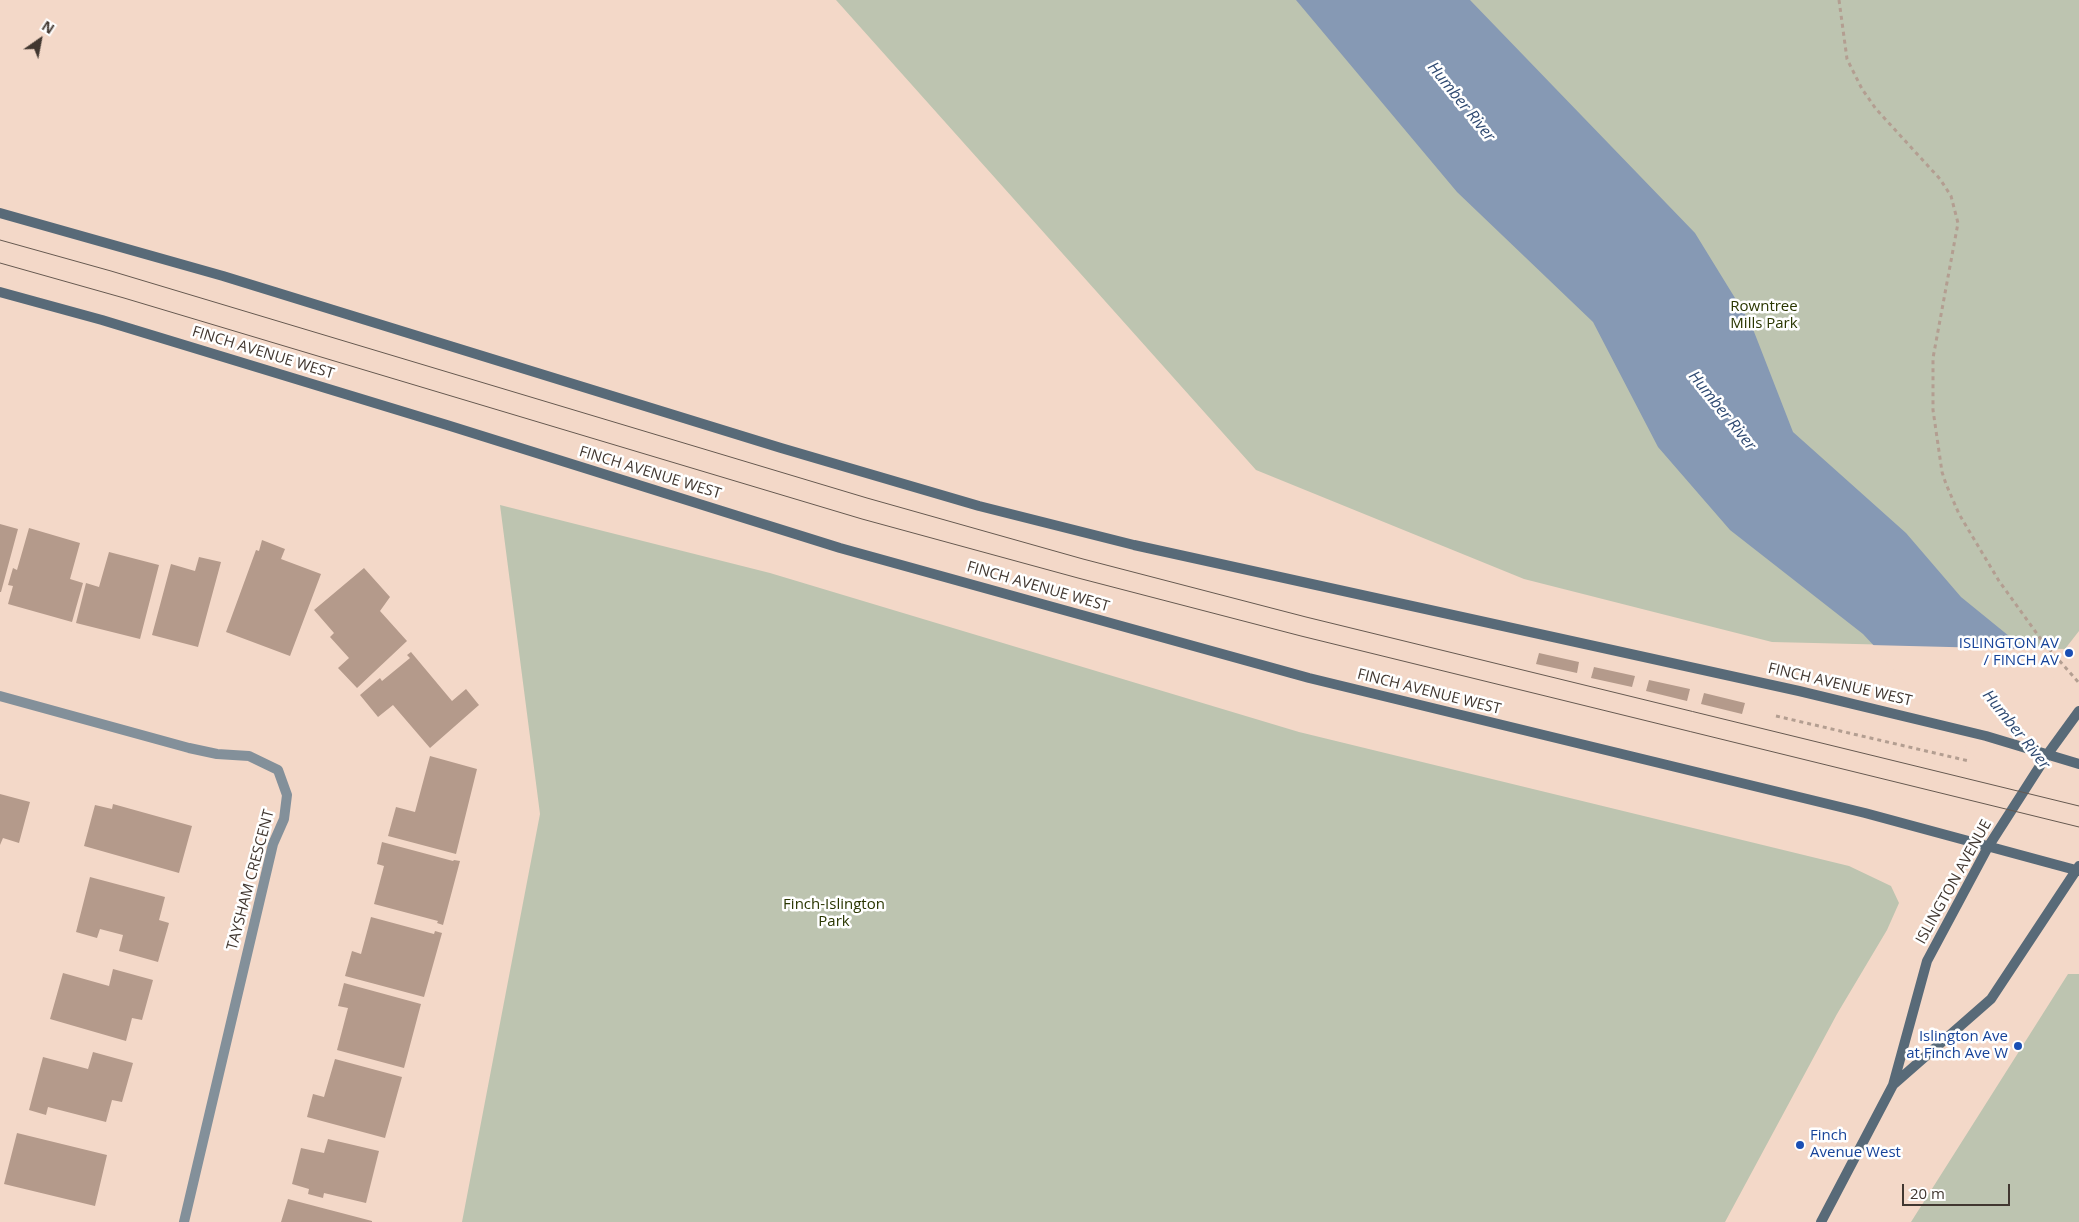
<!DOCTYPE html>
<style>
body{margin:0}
#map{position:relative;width:2079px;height:1222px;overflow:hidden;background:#f3d8c8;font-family:"Open Sans",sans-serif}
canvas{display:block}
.north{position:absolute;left:15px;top:15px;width:50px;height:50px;-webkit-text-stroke:4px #fff;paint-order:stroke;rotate:33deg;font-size:14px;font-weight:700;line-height:20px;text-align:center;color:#413730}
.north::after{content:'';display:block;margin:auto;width:18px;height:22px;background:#413730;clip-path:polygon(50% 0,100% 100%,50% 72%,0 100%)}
.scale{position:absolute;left:1902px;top:1184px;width:108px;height:22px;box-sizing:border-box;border:2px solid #413730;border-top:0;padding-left:6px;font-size:15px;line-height:18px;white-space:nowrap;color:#413730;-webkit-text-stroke:4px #fff;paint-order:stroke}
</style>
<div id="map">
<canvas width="2079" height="1222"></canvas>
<div class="north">N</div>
<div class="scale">20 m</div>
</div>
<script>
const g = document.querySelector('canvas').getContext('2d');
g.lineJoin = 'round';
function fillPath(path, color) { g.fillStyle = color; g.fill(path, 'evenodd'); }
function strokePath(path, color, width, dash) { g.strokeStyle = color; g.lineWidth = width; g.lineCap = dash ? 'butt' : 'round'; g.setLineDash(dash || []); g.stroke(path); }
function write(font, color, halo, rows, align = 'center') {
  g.font = font + ' "Open Sans",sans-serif'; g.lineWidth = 5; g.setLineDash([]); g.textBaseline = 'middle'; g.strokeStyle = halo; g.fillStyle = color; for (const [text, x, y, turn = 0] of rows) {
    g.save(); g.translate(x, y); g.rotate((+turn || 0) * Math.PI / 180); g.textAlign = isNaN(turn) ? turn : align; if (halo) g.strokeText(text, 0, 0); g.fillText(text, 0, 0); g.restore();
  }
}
fillPath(new Path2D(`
 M 836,0 L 2079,0 L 2079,631 L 2065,649 L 1772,642 L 1524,579 L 1256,470 Z
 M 500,505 L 770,573 L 1299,732 L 1849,866 L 1891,886 L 1899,903 L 1887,930 L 1837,1014 L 1725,1222 L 462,1222 L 540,814 Z
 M 2068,974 L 2079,974 L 2079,1222 L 1911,1222 Z`), '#bdc4b0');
fillPath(new Path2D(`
 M 1296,0 L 1470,0 L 1695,233 L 1751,324 L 1793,432 L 1906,533 L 1961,597 L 2036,658 L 2045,829 L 1863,634 L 1730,530 L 1658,447 L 1593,322 L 1457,192 Z`), '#8699b4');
fillPath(new Path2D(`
 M 1870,645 L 2028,649 L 2038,657 L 2079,713 L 2079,881 L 2043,830 Z`), '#f3d8c8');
fillPath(new Path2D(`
 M 0,524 L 18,529 L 1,592 L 0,592 Z
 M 29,528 L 80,543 L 70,579 L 83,583 L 72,622 L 8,604 L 13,586 L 8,585 L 13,568 L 17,570 Z
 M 262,540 L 285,549 L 281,559 L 321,574 L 290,656 L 226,632 L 256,550 L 259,551 Z
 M 109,552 L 159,565 L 140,639 L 76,623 L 86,583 L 99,587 Z
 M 199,557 L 221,562 L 198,647 L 152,635 L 171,564 L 195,571 Z
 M 364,568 L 390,597 L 380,611 L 407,641 L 357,688 L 338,668 L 349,658 L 330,637 L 334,633 L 314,610 Z
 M 411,652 L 452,701 L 466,689 L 479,705 L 430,748 L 393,705 L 378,717 L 360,695 L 380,678 L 382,681 L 410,658 L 407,655 Z
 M 1539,653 L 1579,662 L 1577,673 L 1536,664 Z
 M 1594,667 L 1635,676 L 1632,687 L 1591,678 Z
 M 1649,680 L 1690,689 L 1687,701 L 1646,691 Z
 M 1704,693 L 1745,703 L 1742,714 L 1701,704 Z
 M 430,756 L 477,769 L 456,854 L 388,836 L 396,807 L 415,812 Z
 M 0,794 L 30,802 L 19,843 L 3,838 L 0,845 Z
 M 113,804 L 192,826 L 179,873 L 84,846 L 95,805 L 112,809 Z
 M 382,842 L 453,861 L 454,860 L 460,861 L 443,925 L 437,923 L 438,921 L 374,904 L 384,866 L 377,864 Z
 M 90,877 L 165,897 L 159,920 L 169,923 L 158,962 L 119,951 L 123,935 L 100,929 L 97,938 L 76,932 Z
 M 371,917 L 434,934 L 435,931 L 442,933 L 424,997 L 345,976 L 352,951 L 361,954 Z
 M 113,969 L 153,980 L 142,1020 L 132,1018 L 126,1041 L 50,1019 L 63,973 L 109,986 Z
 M 344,983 L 421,1004 L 404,1068 L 337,1050 L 348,1008 L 338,1006 Z
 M 93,1052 L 133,1063 L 122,1102 L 112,1100 L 106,1122 L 48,1107 L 46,1115 L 29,1110 L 43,1057 L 88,1069 Z
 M 335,1059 L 402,1077 L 385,1138 L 307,1117 L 313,1094 L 324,1097 Z
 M 17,1133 L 107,1155 L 95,1206 L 4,1184 Z
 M 328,1139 L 379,1151 L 366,1203 L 324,1193 L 323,1198 L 308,1194 L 309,1189 L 292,1184 L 301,1148 L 324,1153 Z
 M 288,1199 L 372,1221 L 372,1222 L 281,1222 Z`), '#b49a8b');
strokePath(new Path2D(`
 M 1839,0 L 1847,59 L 1862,89 L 1876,109 L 1940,179 L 1951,196 L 1958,223 L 1933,358 L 1933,410 L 1942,472 L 1946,484 L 1959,514 L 1999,581 L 2043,642 L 2079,683
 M 1776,716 L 1969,761`), '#b39e91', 3, [4, 4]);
strokePath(new Path2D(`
 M 0,696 L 189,748 L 217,754 L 249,756 L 278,770 L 287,795 L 284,819 L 273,844 L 184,1222`), '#83909a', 10);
strokePath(new Path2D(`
 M 0,213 L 223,276 L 781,448 L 979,506 L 1134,545 L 1799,691 L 1986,736 L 2079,764
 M 0,292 L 102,320 L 447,425 L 840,548 L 1309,678 L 1865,813 L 2079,871
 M 1894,1084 L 1991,999 L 2079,866
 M 1821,1222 L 1893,1085 L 1927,961 L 1988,847 L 2047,755 L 2079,711`), '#586a78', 10);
strokePath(new Path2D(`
 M 0,240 L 111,271 L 867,498 L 1083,559 L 1306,617 L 2079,806
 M 0,263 L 124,298 L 862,519 L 1078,578 L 1301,636 L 2079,827`), '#665950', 1);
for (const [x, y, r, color] of [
 [2069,653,5,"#1a4fb4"],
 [2018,1046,5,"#1a4fb4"],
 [1800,1145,5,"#1a4fb4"]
]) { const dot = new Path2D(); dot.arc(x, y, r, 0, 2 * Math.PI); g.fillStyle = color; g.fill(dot); strokePath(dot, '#fff', 2); }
write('15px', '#2a3600', '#fff', [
 ["Rowntree",1764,307],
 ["Mills Park",1764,324],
 ["Finch-Islington",834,905],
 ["Park",834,922]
]);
write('15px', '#413730', '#fff', [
 ["FINCH AVENUE WEST",263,353,17],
 ["FINCH AVENUE WEST",650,473,17],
 ["FINCH AVENUE WEST",1038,587,16],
 ["FINCH AVENUE WEST",1840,685,13],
 ["FINCH AVENUE WEST",1429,692,14],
 ["TAYSHAM CRESCENT",251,880,-75],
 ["ISLINGTON AVENUE",1954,882,-61]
]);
write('15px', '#164399', '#fff', [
 ["ISLINGTON AV",2059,644],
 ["/ FINCH AV",2059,661],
 ["Islington Ave",2008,1037],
 ["at Finch Ave W",2008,1054],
 ["Finch",1810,1136,"left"],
 ["Avenue West",1810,1153,"left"]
], 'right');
write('italic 16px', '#2d4870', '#fff', [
 ["Humber River",1461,102,51],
 ["Humber River",1722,411,51],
 ["Humber River",2016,730,51]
]);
</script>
